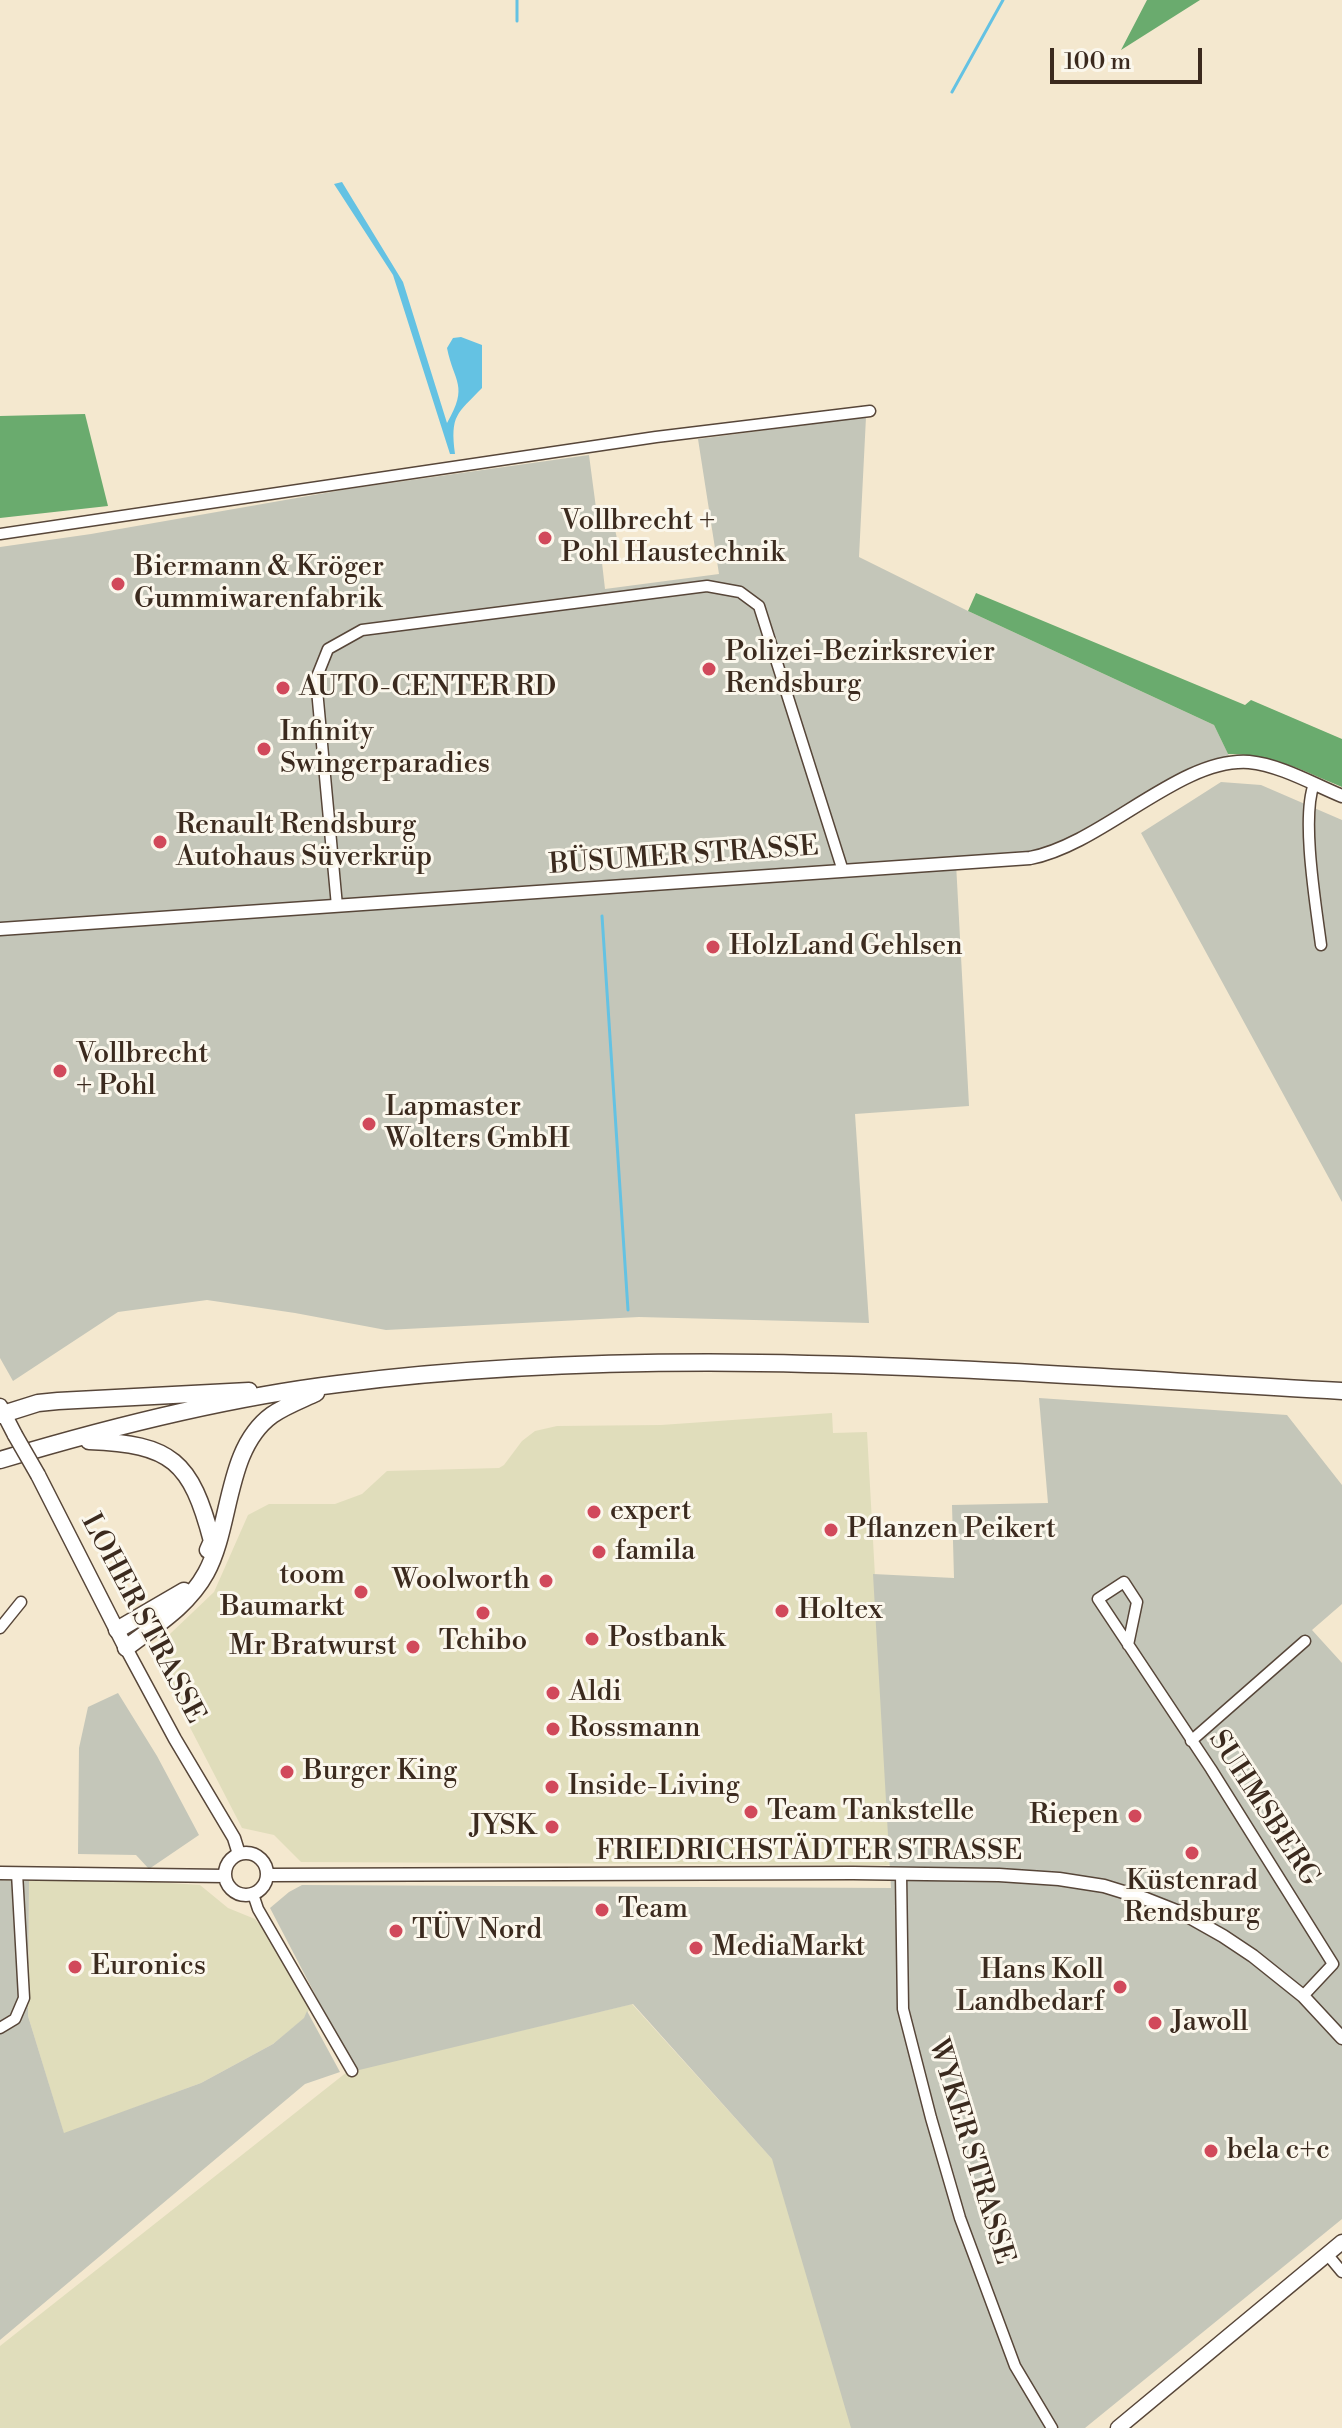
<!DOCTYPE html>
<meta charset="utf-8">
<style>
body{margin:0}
#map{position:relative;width:1342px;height:2428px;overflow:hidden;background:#f4e8cf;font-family:"Libre Bodoni",serif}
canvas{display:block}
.scale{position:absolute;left:1050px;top:48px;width:152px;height:36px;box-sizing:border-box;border:4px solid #3b2a1e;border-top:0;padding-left:10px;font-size:24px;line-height:28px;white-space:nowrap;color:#3b2a1e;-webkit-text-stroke:6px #fbf7ec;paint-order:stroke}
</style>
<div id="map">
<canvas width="1342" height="2428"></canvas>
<div class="scale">100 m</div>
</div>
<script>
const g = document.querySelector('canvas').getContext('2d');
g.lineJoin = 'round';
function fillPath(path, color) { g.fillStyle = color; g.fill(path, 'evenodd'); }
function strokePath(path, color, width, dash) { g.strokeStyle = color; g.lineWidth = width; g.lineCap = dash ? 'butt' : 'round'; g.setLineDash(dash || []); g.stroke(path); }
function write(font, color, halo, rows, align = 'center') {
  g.font = font + ' "Libre Bodoni",serif'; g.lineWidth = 6; g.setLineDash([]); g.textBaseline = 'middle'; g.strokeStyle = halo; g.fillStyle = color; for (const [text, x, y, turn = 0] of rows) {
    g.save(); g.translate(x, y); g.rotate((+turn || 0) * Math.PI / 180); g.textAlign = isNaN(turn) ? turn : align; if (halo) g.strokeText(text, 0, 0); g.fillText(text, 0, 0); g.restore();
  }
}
fillPath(new Path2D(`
 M 832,1413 L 833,1433 L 867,1432 L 891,1865 L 301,1862 L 274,1835 L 242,1828 L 151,1652 L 214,1592 L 248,1515 L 269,1504 L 335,1504 L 362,1494 L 387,1471 L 499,1468 L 504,1465 L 522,1441 L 535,1431 L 557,1426 L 661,1425 Z
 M 29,1881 L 140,1881 L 200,1885 L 228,1908 L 255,1919 L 273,1941 L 310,2008 L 305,2018 L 273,2044 L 201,2083 L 64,2134 L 28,2016 Z
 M 632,2004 L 773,2160 L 855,2428 L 0,2428 L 0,2346 L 347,2072 Z`), '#e0ddbb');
fillPath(new Path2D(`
 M 866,417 L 859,557 L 968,611 L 1214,725 L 1232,762 L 1219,764 L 1058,851 L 956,863 L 969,1106 L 855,1114 L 869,1323 L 639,1317 L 386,1330 L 295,1313 L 207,1300 L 118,1312 L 13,1381 L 0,1358 L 0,547 L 91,534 L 348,489 L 589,455 L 596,508 L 612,516 L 618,543 L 601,554 L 605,589 L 719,574 L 698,439 Z
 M 1221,782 L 1261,785 L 1342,820 L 1342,1202 L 1141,833 Z
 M 1039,1398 L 1287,1415 L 1342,1485 L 1342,1604 L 1312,1630 L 1342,1663 L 1342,2219 L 1085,2428 L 851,2428 L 772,2159 L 633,2004 L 355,2071 L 270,1908 L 289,1892 L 302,1885 L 891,1888 L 873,1574 L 954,1578 L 952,1505 L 1048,1503 Z
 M 118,1693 L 157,1756 L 199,1835 L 149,1869 L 136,1855 L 78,1854 L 79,1748 L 88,1707 Z
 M 0,1880 L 29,1881 L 28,2016 L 64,2133 L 201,2083 L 273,2044 L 304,2018 L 307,2011 L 340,2072 L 305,2084 L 0,2340 Z`), '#c4c6b9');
fillPath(new Path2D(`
 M 1147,0 L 1200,0 L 1121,50 Z
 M 85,414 L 108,506 L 0,518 L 0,416 Z
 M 976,593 L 1245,705 L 1251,700 L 1342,739 L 1342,787 C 1301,770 1273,754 1228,754 L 1214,725 L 968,611 Z`), '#6aab6e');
fillPath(new Path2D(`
 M 342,182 L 403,282 L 447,423 C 469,385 454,383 447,348 L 453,338 L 461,337 L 482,345 L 482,388 C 457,414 450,415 455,454 L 450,454 L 393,275 L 334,184 Z`), '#64c2e3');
strokePath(new Path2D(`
 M 517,21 L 517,0
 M 952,92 L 1003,0
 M 602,916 L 628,1310`), '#64c2e3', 3);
const minor = new Path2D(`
 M 0,534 L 656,437 L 870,411
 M 1314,784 C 1301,818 1316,906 1321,945
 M 337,906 L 316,679 L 328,649 L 362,630 L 707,586 L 740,592 L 759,606 L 843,871
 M 0,1628 L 21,1602
 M 1128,1645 L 1137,1602 L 1124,1582 L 1098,1599 L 1211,1769 L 1333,1964 L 1303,1996
 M 1191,1741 L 1305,1641
 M 901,1874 L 903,2009 L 931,2118 L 960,2218 L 1015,2366 L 1052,2428
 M 253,1894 L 258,1909 L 352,2071
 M 0,2028 L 15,2019 L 24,1998 L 17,1873
 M 1327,2254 L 1342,2272`);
const tertiary = new Path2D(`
 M 0,929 L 1030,858 C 1103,844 1180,757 1249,762 C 1280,765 1313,784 1342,796
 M 126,1648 L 175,1739 L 234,1838 L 239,1854
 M225 1874a21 21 0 1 1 42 0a21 21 0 1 1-42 0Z
 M 0,1873 L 225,1876
 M 267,1875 L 853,1873 L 999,1875 L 1059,1879 L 1104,1886 L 1146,1899 L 1184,1914 L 1223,1936 L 1253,1956 L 1303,1996 L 1342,2038`);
const secondary = new Path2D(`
 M 0,1406 L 15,1435
 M 38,1475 L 126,1648
 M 1118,2428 L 1342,2242`);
const primary = new Path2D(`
 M 0,1415 L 38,1403 L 58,1401 L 249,1391
 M 89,1441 C 172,1444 191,1461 212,1541 L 208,1550
 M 0,1460 C 110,1427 224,1398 338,1384 C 675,1341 1005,1373 1342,1391
 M 117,1630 L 184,1591
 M 126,1648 C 156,1625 188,1606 206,1573 C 232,1526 225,1449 272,1415 C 285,1406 301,1400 316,1393`);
strokePath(minor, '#574639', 13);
strokePath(tertiary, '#574639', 15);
strokePath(secondary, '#574639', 17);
strokePath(primary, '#574639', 19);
strokePath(minor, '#fff', 10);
strokePath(tertiary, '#fff', 12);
strokePath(secondary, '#fff', 14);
strokePath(primary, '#fff', 16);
const secondaryBridge = new Path2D(`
 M 15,1435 L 38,1475`);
strokePath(secondaryBridge, '#574639', 17, []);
strokePath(secondaryBridge, '#fff', 14);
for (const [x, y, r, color] of [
 [545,538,8,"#d1495b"],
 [118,584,8,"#d1495b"],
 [709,669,8,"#d1495b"],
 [283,688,8,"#d1495b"],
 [264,749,8,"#d1495b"],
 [160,842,8,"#d1495b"],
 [713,947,8,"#d1495b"],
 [60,1071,8,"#d1495b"],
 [369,1124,8,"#d1495b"],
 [594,1512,8,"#d1495b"],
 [831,1530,8,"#d1495b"],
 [599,1552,8,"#d1495b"],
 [546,1581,8,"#d1495b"],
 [361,1592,8,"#d1495b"],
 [782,1611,8,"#d1495b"],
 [483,1613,8,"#d1495b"],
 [592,1639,8,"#d1495b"],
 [413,1647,8,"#d1495b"],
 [553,1693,8,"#d1495b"],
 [553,1729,8,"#d1495b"],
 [287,1772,8,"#d1495b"],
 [552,1787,8,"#d1495b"],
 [751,1812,8,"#d1495b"],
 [1135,1816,8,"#d1495b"],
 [552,1827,8,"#d1495b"],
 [1192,1853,8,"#d1495b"],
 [602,1910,8,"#d1495b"],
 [396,1931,8,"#d1495b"],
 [696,1948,8,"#d1495b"],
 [75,1967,8,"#d1495b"],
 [1120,1987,8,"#d1495b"],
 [1155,2023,8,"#d1495b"],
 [1211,2151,8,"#d1495b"]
]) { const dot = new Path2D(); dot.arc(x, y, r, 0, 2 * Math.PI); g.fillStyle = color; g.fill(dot); strokePath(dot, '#fbf7ec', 3); }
write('28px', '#3b2a1e', '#fbf7ec', [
 ["Vollbrecht +",561,522],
 ["Pohl Haustechnik",561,554],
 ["Biermann & Kröger",134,568],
 ["Gummiwarenfabrik",134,600],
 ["Polizei-Bezirksrevier",725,653],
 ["Rendsburg",725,685],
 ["AUTO-CENTER RD",299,688],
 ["Infinity",280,733],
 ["Swingerparadies",280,765],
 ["Renault Rendsburg",176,826],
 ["Autohaus Süverkrüp",176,858],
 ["HolzLand Gehlsen",729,947],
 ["Vollbrecht",76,1055],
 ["+ Pohl",76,1087],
 ["Lapmaster",385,1108],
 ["Wolters GmbH",385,1140],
 ["expert",610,1512],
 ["Pflanzen Peikert",847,1530],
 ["famila",615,1552],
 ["toom",345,1576,"right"],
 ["Baumarkt",345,1608,"right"],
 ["Woolworth",530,1581,"right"],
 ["Holtex",798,1611],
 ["Postbank",608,1639],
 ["Tchibo",483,1642,"center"],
 ["Mr Bratwurst",397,1647,"right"],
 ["Aldi",569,1693],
 ["Rossmann",569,1729],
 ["Burger King",303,1772],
 ["Inside-Living",568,1787],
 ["Team Tankstelle",767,1812],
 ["Riepen",1119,1816,"right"],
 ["JYSK",536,1827,"right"],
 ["Küstenrad",1192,1882,"center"],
 ["Rendsburg",1192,1914,"center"],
 ["Team",618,1910],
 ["TÜV Nord",412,1931],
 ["MediaMarkt",712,1948],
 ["Euronics",91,1967],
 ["Hans Koll",1104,1971,"right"],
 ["Landbedarf",1104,2003,"right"],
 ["Jawoll",1171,2023],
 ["bela c+c",1227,2151]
], 'left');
write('28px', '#3b2a1e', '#fbf7ec', [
 ["BÜSUMER STRASSE",684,857,-4],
 ["LOHER STRASSE",142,1619,62],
 ["SUHMSBERG",1263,1809,57],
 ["FRIEDRICHSTÄDTER STRASSE",809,1852],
 ["WYKER STRASSE",970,2152,73]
]);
</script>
